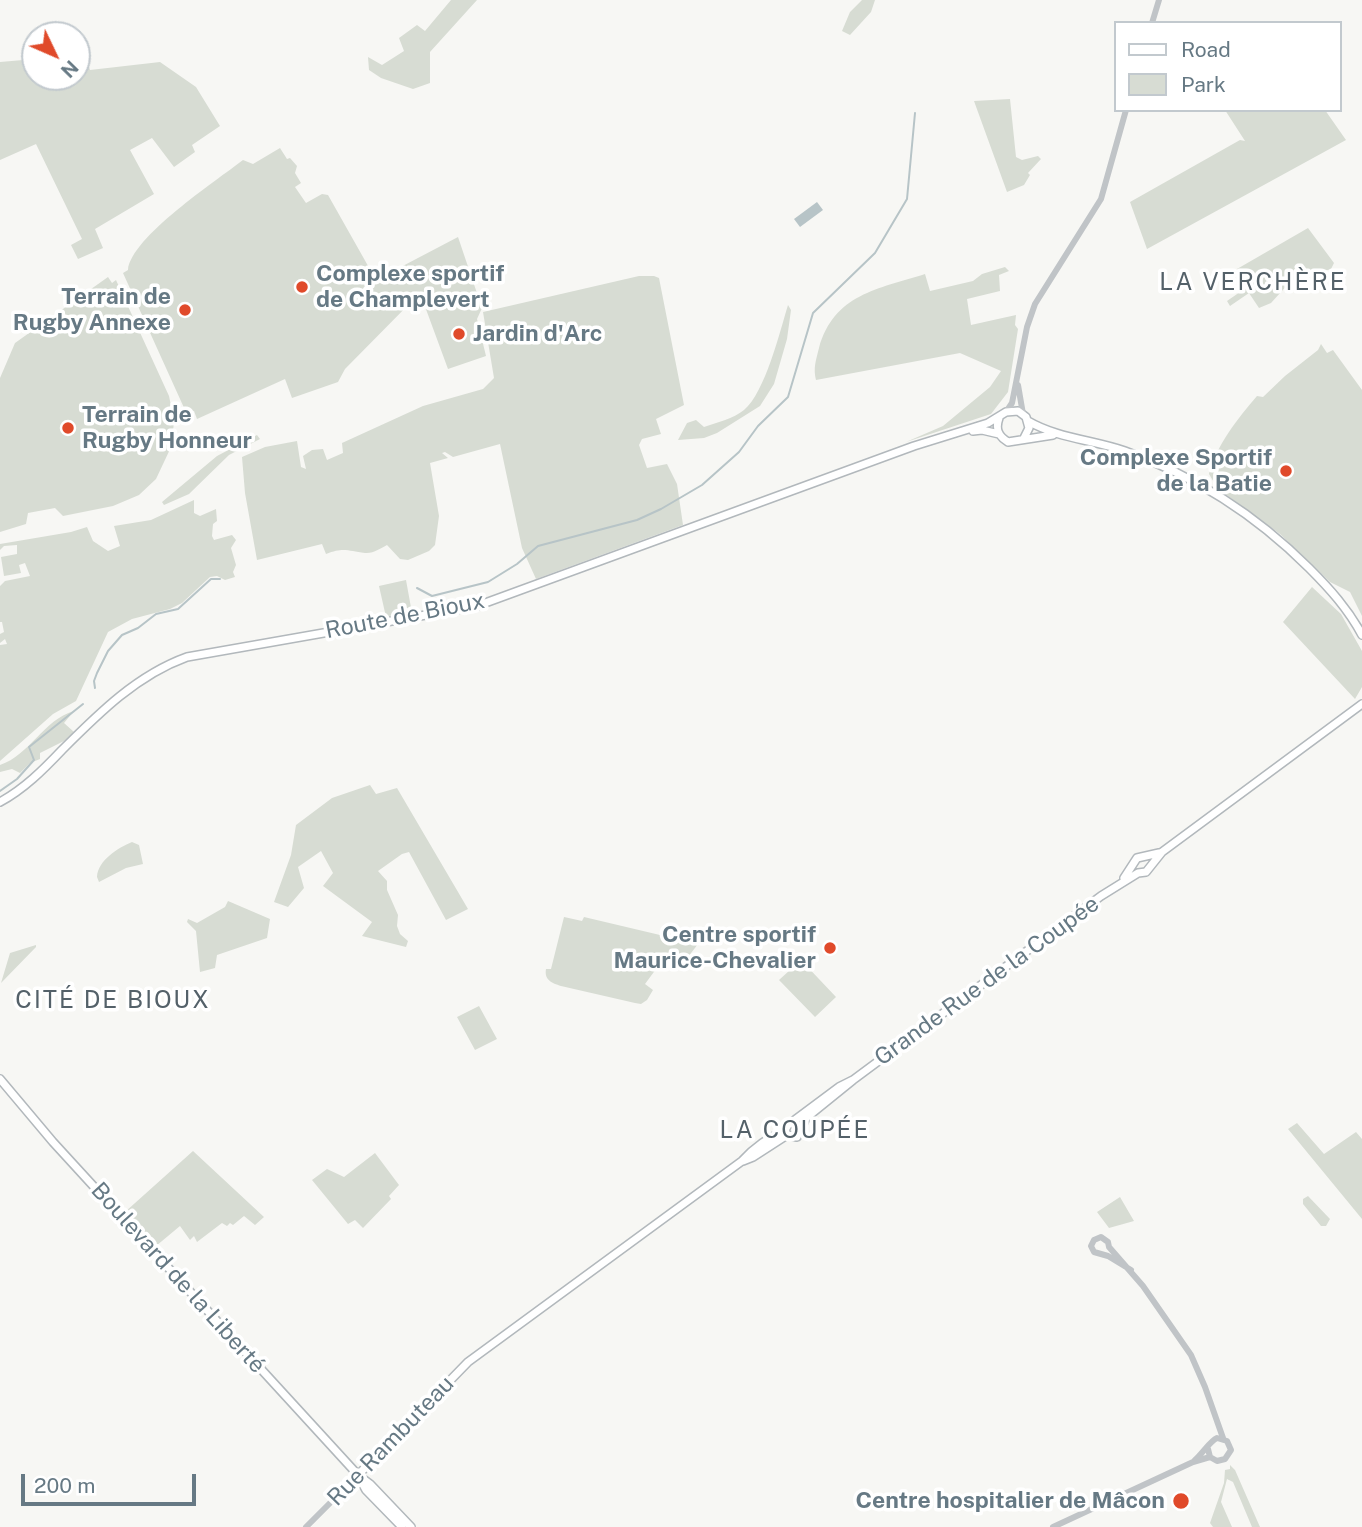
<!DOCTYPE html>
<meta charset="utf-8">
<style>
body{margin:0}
#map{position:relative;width:1362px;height:1527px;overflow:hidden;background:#f7f7f4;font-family:"Public Sans",sans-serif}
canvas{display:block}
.legend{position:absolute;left:1114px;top:21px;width:228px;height:91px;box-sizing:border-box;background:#fff;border:2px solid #c2c9ce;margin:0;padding:9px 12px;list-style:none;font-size:21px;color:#667984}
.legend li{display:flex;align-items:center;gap:14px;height:35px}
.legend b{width:35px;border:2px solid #c2c9ce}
.north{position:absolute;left:21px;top:21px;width:70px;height:70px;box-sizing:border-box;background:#fff;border:2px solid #c2c9ce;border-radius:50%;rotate:134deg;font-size:19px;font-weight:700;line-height:28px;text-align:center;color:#667984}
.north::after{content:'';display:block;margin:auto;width:24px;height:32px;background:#e04a2a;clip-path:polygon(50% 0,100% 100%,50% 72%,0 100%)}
.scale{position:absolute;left:21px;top:1474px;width:175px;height:32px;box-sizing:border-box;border:4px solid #667984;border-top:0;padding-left:9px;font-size:21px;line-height:24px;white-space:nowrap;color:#667984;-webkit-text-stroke:5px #fff;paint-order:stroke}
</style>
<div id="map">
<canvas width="1362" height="1527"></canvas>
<ul class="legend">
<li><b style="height:9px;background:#fff"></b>Road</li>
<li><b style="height:19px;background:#d7dcd3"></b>Park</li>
</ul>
<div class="north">N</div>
<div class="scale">200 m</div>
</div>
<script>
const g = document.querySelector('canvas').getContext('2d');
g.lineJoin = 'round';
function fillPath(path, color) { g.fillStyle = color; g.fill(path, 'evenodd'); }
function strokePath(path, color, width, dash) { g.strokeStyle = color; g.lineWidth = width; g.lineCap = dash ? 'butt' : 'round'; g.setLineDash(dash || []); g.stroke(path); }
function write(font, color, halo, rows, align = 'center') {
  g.font = font + ' "Public Sans",sans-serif'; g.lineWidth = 7; g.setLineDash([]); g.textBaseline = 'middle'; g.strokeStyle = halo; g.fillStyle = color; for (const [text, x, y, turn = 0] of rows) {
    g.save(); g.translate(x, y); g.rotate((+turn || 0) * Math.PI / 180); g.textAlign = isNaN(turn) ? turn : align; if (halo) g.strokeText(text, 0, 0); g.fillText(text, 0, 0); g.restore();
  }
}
fillPath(new Path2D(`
 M 451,0 L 477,0 L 430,52 L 430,83 L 413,89 L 381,78 L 369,70 L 368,57 L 382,65 L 404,51 L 399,38 L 417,25 L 425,31 Z
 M 862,0 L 875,0 L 871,12 L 850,35 L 842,31 L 850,12 Z
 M 77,54 L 84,54 L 90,70 L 160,62 L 196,87 L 220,126 L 192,145 L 195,152 L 174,167 L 152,138 L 130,150 L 154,194 L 95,229 L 103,248 L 78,259 L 71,245 L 82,239 L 36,144 L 0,160 L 0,62 L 35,59 L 35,77 L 77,77 Z
 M 1010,99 L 1016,157 L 1022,160 L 1038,156 L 1041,159 L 1028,173 L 1030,175 L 1024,185 L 1007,192 L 974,101 Z
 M 1225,110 L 1325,110 L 1346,140 L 1147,249 L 1130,202 L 1240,140 L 1245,141 Z
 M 280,148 L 287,159 L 290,158 L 297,166 L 295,173 L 301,183 L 295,187 L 306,203 L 322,194 L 328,195 L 376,280 L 458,237 L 482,308 L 477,319 L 486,356 L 448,369 L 420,293 L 345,369 L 338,382 L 292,398 L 285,379 L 197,419 L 194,411 L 185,410 L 123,273 L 128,270 C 131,237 216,181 243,160 L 253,164 Z
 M 1308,228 L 1334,263 L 1331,269 L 1291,281 L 1271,303 L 1259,308 L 1249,293 L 1230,306 L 1227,301 L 1240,292 L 1244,278 L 1237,269 Z
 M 1005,267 L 1009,271 L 999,275 L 1000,291 L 967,299 L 971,325 L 1016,315 L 1015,325 L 1018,329 L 1008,392 L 991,414 L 906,442 L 943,426 L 990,387 L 1001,371 L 960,353 L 816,380 C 813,368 816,360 819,348 C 834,294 878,289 925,274 L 930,291 L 973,281 L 982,274 Z
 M 639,276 L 654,276 L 659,278 L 684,405 L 656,419 L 661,434 L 642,439 L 639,445 L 647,468 L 667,464 L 677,484 L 683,525 L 536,579 L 522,548 L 500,444 L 453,457 L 445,452 L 442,453 L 448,458 L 430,463 L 439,516 L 435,545 L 429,551 L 408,560 L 400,559 L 387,545 C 381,548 373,554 365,553 C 348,551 344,547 326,554 L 322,544 L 257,560 L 245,493 L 242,457 L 265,447 L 297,441 L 301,467 L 306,469 L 303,456 L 312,450 L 323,449 L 327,460 L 343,453 L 342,443 L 423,406 L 483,389 L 494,378 L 483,312 Z
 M 108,277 L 112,283 L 116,280 L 169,396 L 174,420 L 172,445 L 156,479 L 139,495 L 113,506 L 63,516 L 55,508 L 28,513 L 26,524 L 0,532 L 0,378 L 15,343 Z
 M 788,305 L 791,310 L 787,339 L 774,384 L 760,406 L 717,433 L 704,438 L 678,440 L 687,423 L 696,420 L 704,427 C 718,422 733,419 744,410 C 765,393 780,331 788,305 Z
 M 1321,344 L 1327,353 L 1333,350 L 1362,390 L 1362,616 L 1350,592 L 1330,582 L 1280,534 L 1218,489 L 1209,474 C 1216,446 1238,418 1257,396 L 1263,397 L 1285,376 L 1318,350 Z
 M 257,435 L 260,439 L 229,455 L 189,494 L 164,505 L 162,502 L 217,456 Z
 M 194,500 L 194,513 L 200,516 L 216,509 L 217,521 L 213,524 L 212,536 L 214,540 L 232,535 L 236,540 L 231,548 L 236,565 L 233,572 L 235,577 L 225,580 L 217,576 L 210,577 L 182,603 L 170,609 L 132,619 L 108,632 L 76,701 L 53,714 L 0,761 L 0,645 L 7,644 L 5,639 L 0,643 L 0,634 L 4,632 L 2,622 L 0,622 L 0,586 L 5,581 L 30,576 L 25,563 L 19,565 L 21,573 L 4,576 L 1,557 L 17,554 L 17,545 L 4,546 L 0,550 L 0,544 L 71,532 L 87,527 L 93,541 L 108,551 L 120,546 L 114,526 L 151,520 Z
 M 406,580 L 412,613 L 386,617 L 379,586 Z
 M 1312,587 L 1341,614 L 1362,651 L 1362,687 L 1355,699 L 1283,622 Z
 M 74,711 L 64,723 L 74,732 L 64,741 L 40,753 L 40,759 L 30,763 L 20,773 L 12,769 L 0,772 L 0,765 C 30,755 43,720 74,711 Z
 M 370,785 L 376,794 L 397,788 L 468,909 L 446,920 L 409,852 L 402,854 L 378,871 L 387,881 L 387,890 L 398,915 L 397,926 L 400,934 L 408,941 L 406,947 L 362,936 L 372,922 L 323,886 L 333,873 L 321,851 L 298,867 L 304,888 L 288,907 L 274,902 L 291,855 L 296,825 L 332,798 Z
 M 132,842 L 139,845 L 143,864 L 126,868 L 99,882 L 97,877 C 98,860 118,848 132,842 Z
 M 228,901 L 270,919 L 267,938 L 217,955 L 215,968 L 200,972 L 196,931 L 187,922 L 188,919 L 197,923 L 225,907 Z
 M 564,917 L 582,921 L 584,917 L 698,944 L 678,970 L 662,961 L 645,984 L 653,990 L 647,1000 L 641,1004 L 635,1003 L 561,986 C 552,983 544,980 546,969 L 551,969 Z
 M 36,945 L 36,947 L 1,983 L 10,953 Z
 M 801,960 L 836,997 L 815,1017 L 779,980 Z
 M 479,1006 L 497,1039 L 475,1050 L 457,1017 Z
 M 1297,1123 L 1324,1154 L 1356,1132 L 1362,1139 L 1362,1219 L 1288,1129 Z
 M 193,1151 L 264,1217 L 255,1225 L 244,1216 L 233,1225 L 230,1223 L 227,1226 L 222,1223 L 197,1242 L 194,1236 L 190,1240 L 180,1226 L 156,1246 L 125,1212 Z
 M 375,1153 L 399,1185 L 389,1196 L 391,1199 L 363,1228 L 355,1220 L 348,1224 L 312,1180 L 327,1169 L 344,1177 Z
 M 1308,1196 L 1330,1219 L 1326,1226 L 1321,1226 L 1303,1204 L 1303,1199 Z
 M 1120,1197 L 1134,1221 L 1109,1228 L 1097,1212 Z
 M 1230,1465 L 1235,1470 L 1260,1527 L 1252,1527 L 1233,1482 L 1227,1479 L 1221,1502 L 1232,1527 L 1213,1527 L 1210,1523 L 1224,1483 L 1225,1470 L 1230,1469 Z`), '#d7dcd3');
fillPath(new Path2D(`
 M 817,202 L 823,210 L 800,227 L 794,219 Z`), '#b7c4c7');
strokePath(new Path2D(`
 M 417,588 L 432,596 L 488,582 L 517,564 L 538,546 L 637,520 L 661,509 L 702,485 L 739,452 L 758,426 L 788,397 L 813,313 L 875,253 L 907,199 L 915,113
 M 95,688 L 94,681 L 97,673 L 108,651 L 122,635 L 138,628 L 156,614 L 178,609 L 211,579 L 220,579
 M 0,791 L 17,779 L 34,760 L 29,747 L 83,704`), '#b7c4c7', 2);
const secondary = new Path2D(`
 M 999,418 C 995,429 998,436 1008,442 L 1053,435
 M 1028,421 C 1057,438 1093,440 1125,451 C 1196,476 1256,515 1309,568 C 1330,589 1348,609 1362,635
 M 973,431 L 982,430 L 999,434
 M 0,802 C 24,789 43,770 62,750 C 99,713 137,675 187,657 L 477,606 L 914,446 L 988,423 L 1006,412 L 1018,411 L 1026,417 L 1029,428 L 1024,438
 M 1124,878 L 1137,858 L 1159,853
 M 0,1079 L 53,1142 L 358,1475 L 370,1484 L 411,1527
 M 853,1080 L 839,1087 L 788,1125 L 785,1130 L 787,1135 L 797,1137 L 806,1118 L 853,1080 L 1101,896 L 1138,873 L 1146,872 L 1162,852 L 1362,704
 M 743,1161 L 753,1157 L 787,1135
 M 358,1475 L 468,1362 L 742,1161 C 753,1149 770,1135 786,1132
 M 360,1479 L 366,1490 L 402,1527`);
strokePath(secondary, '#b2b8bc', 10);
strokePath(new Path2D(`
 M 1152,23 L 1159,0
 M 1018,385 L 1023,414
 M 1006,412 L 1012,403 L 1027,327 L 1035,304 L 1101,199 L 1126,110
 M 1131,1270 L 1108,1256 L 1094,1252 L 1091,1246 L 1094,1240 L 1101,1237 L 1108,1242 L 1109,1247 L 1143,1286 L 1191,1355 L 1205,1387 L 1223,1438
 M 1195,1460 C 1203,1453 1210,1441 1217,1438 L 1227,1441 L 1231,1450 L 1225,1459 L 1217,1461 L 1210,1457 L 1208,1449
 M 306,1527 L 358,1475
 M 1053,1527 L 1193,1462 L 1210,1457`), '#c0c4c7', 6);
strokePath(secondary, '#fff', 7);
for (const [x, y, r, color] of [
 [302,287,7,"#e04a2a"],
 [185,310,7,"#e04a2a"],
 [459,334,7,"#e04a2a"],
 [68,428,7,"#e04a2a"],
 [1286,471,7,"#e04a2a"],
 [830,948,7,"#e04a2a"],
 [1181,1501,9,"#e04a2a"]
]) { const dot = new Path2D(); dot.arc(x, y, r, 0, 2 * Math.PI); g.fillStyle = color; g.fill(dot); strokePath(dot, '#fff', 2.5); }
write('bold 23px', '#667984', '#fff', [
 ["Complexe sportif",316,274,"left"],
 ["de Champlevert",316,300,"left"],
 ["Terrain de",171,297],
 ["Rugby Annexe",171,323],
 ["Jardin d'Arc",473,334,"left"],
 ["Terrain de",82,415,"left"],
 ["Rugby Honneur",82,441,"left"],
 ["Complexe Sportif",1272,458],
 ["de la Batie",1272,484],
 ["Centre sportif",816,935],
 ["Maurice-Chevalier",816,961],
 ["Centre hospitalier de Mâcon",1165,1501]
], 'right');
write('23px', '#667984', '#fff', [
 ["Route de Bioux",405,616,-11],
 ["Grande Rue de la Coupée",987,981,-36],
 ["Boulevard de la Liberté",178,1278,48],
 ["Rue Rambuteau",391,1441,-46]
]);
g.letterSpacing = '2px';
write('24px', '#546169', '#fff', [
 ["LA VERCHÈRE",1253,283],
 ["CITÉ DE BIOUX",113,1001],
 ["LA COUPÉE",795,1131]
]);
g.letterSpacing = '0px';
</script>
